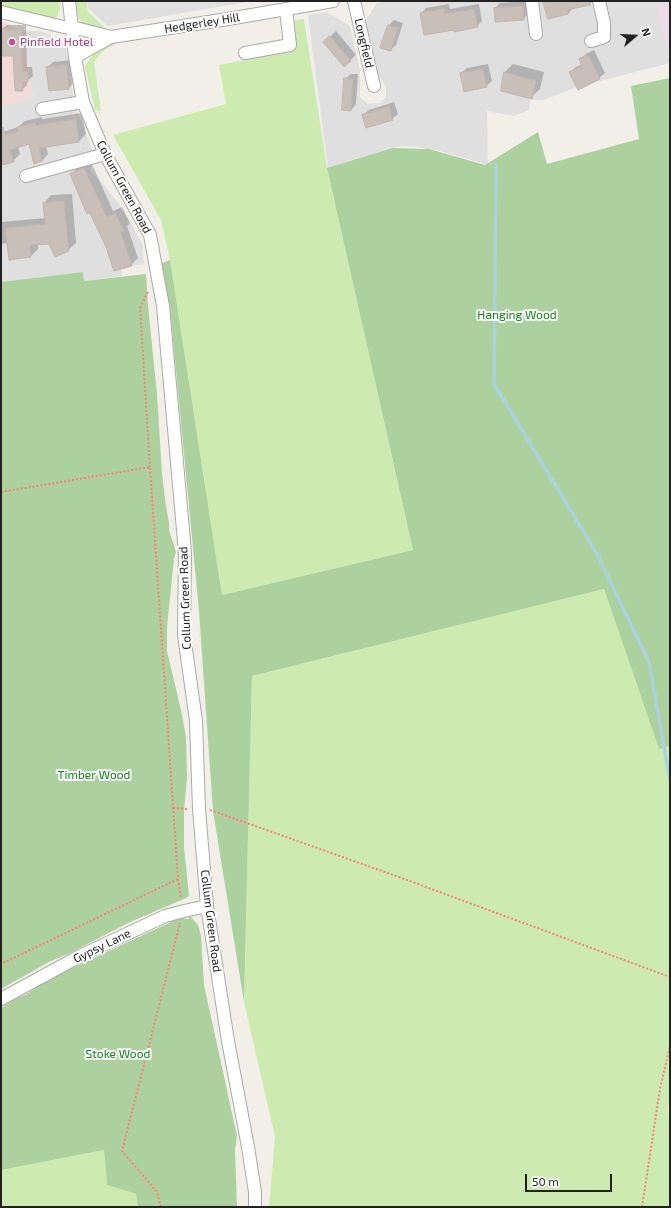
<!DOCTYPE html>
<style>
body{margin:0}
#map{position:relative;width:671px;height:1208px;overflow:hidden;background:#f2efe9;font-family:"Exo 2",sans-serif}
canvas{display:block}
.frame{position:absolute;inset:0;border:2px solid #222;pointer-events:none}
.north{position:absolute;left:615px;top:16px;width:40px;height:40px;-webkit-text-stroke:3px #fff;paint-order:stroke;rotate:71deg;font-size:11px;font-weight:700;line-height:16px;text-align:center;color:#222}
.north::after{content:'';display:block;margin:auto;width:14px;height:18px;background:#222;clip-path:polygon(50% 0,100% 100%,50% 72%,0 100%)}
.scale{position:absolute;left:525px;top:1174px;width:87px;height:18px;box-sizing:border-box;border:2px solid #222;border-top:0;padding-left:5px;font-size:12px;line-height:14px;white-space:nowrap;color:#222;-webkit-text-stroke:3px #fff;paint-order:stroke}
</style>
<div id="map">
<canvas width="671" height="1208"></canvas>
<div class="frame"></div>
<div class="north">N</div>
<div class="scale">50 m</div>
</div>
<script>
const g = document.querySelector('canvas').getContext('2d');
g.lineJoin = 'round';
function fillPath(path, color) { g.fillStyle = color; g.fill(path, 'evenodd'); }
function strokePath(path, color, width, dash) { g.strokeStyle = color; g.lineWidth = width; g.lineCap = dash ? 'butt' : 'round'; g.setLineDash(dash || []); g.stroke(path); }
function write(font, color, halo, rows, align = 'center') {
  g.font = font + ' "Exo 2",sans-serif'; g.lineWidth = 4; g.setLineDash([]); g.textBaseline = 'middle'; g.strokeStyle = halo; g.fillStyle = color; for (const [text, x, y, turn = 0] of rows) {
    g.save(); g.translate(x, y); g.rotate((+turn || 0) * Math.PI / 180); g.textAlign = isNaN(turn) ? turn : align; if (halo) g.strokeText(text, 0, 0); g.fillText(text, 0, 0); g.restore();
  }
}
fillPath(new Path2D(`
 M 87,1 L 252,1 L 108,26 L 88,8 Z
 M 393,1 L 656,1 L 670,59 L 670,63 L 577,87 L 544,100 L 530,100 L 529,110 L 514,116 L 487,111 L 488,165 L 440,151 L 418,147 L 402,146 L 387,149 L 328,168 L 308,15 L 327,12 L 350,26 L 360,70 L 360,97 L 368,104 L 379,103 L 383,100 L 386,97 L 386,88 L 381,79 L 378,75 L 373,61 L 365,22 L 377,3 Z
 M 23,31 L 40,31 L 56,37 L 65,45 L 66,48 L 68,58 L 74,102 L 93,152 L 89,154 L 91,171 L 106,187 L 118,203 L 132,225 L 141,242 L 143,247 L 143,258 L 145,264 L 121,267 L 122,276 L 84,281 L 83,272 L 1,282 L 1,105 L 33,98 Z`), '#e0dfdf');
fillPath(new Path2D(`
 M 1,22 L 7,23 L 16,30 L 23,31 L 33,98 L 1,105 Z`), '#f2dad9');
fillPath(new Path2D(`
 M 656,1 L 670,1 L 670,59 L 661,25 Z`), '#ebdbe8');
fillPath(new Path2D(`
 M 1,1 L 60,1 L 60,9 L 56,19 L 1,5 Z
 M 74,1 L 86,1 L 88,12 L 105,28 L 83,24 L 76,14 Z
 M 304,19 L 327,168 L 413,550 L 222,595 L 170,260 L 161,220 L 113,135 L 226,104 L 219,65 L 295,50 L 292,21 Z
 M 118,42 L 102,52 L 94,62 L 101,111 L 95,110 L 85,66 L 97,49 Z
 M 604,589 L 659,749 L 670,746 L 670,1100 L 668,1108 L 670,1134 L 670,1207 L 269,1207 L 275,1137 L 244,1002 L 252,676 Z
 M 104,1150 L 107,1185 L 136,1194 L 138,1207 L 1,1207 L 1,1170 Z`), '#cdebb0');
fillPath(new Path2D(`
 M 670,78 L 670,746 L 659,749 L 604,589 L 252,676 L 244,1002 L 213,811 L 199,611 L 170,307 L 160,264 L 170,260 L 222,595 L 413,550 L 327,168 L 392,148 L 429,149 L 485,165 L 538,132 L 547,164 L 639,139 L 631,86 Z
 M 83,272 L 84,281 L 146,274 L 148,306 L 157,394 L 162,474 L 166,506 L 169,523 L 169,530 L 176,552 L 174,559 L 167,627 L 167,651 L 181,710 L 186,737 L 187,778 L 184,811 L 184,847 L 189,896 L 186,898 L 128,923 L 70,953 L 49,962 L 1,989 L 1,282 Z
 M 190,916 L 198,925 L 201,936 L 204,985 L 237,1136 L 235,1150 L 237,1207 L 138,1207 L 136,1194 L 107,1185 L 104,1150 L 1,1170 L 1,1008 L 13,1000 L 27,994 L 47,980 L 175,920 L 181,918 L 188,919 Z`), '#add19e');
fillPath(new Path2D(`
 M 528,1 L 529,13 L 523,19 L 495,8 L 500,3 Z
 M 544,1 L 593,1 L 591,3 L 573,8 L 568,14 L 549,18 Z
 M 449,4 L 450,9 L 479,4 L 482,21 L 477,26 L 421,14 L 426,8 Z
 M 394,20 L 403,23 L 396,45 L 390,50 L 389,25 Z
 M 7,25 L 26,25 L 27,67 L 32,67 L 33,76 L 27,81 L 27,85 L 22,90 L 14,55 L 2,29 Z
 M 336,31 L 356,55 L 345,65 L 330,37 Z
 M 594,50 L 605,73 L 599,78 L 570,72 L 576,67 L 583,64 L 580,59 L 586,54 Z
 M 72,60 L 74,82 L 69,88 L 50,90 L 47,68 L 53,62 Z
 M 488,64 L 492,81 L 486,86 L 461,73 L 467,68 Z
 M 513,64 L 544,72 L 540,89 L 531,97 L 505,72 Z
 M 351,74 L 358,74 L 356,104 L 351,110 L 345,79 Z
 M 394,102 L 398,114 L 392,119 L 363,115 L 369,110 Z
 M 82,113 L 86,134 L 79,141 L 46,146 L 48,154 L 42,161 L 30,143 L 18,147 L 20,154 L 13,161 L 1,155 L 1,133 L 3,132 L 18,127 L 25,121 L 42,117 L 42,119 Z
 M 91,162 L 113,211 L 122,207 L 130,223 L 127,226 L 138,258 L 131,265 L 107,246 L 90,211 L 71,175 L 77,168 Z
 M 72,194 L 76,243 L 68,250 L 50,243 L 38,244 L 38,249 L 31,256 L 8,243 L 1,244 L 1,222 L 45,218 L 44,203 L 51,195 Z`), '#0003');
strokePath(new Path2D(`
 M 496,165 L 494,384 L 596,552 L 649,662 L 670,780`), '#aad3df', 3.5);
const building = new Path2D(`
 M 543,1 L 589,1 L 590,5 L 567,10 L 568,14 L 548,19 Z
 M 523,6 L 524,20 L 495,22 L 494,8 Z
 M 444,9 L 445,14 L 474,9 L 478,27 L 454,32 L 454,30 L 424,35 L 420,13 Z
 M 388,25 L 398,28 L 391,51 L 380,48 Z
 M 1,29 L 22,29 L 22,72 L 28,71 L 28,82 L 22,82 L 23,91 L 15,91 L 13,56 L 1,56 Z
 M 330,36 L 351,61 L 344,67 L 323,42 Z
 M 588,55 L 600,79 L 578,90 L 569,72 L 582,66 L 579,59 Z
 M 67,65 L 69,89 L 49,91 L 46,67 Z
 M 483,69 L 487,87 L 464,92 L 460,73 Z
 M 504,72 L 536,81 L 532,99 L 501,91 Z
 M 344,78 L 353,79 L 351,111 L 342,110 Z
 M 389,107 L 393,120 L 366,128 L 362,115 Z
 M 76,119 L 79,142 L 39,148 L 42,161 L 34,164 L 29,144 L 10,150 L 14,162 L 3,165 L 1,158 L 1,128 L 3,127 L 5,135 L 18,131 L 17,127 L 35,123 L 36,125 Z
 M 84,168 L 107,217 L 115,213 L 124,231 L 121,232 L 132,266 L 114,271 L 106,247 L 90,213 L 87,214 L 70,174 Z
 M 64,201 L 69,251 L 55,257 L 49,244 L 30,245 L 31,257 L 9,260 L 5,228 L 45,224 L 43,203 Z`);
fillPath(building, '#c7bfb8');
strokePath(building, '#c4b6ab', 1);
const minor = new Path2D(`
 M 69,1 L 75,57 L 83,102 L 105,154 L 150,235 L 163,306 L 183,530 L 185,553 L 184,635 L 196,721 L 199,809 L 207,906 L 228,1041 L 248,1147 L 255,1192 L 255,1207
 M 354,1 L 374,86
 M 532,1 L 536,34
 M 1,12 L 64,27 L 72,27 L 111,37 L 228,19 L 333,1
 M 591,41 L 604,37 L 604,23 L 599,1
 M 245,53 L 290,45 L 286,9
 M 75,57 L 111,37
 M 42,109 L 83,102
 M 26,176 L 105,154
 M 1,999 L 80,956 L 165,916 L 184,911 L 207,906`);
strokePath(minor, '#a9a9a9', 14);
strokePath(new Path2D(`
 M 148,292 L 140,308 L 150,467
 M 1,492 L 150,467 L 178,879 L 1,964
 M 173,808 L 188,809
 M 210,810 L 399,877 L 670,977
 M 178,879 L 181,899
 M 161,1207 L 157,1192 L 122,1151 L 180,923
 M 642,1207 L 660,1089 L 670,1046`), '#fa8072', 2, [2, 2]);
strokePath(minor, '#fff', 12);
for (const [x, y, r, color] of [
 [12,42,4,"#d1479c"]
]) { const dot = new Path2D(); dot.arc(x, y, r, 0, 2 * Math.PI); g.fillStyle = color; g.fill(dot); strokePath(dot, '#fff', 1.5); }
write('12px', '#222', '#fff', [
 ["Hedgerley Hill",202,23,-9],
 ["Longfield",364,43,77],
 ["Collum Green Road",124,187,62],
 ["Collum Green Road",185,598,-92],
 ["Collum Green Road",211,921,83],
 ["Gypsy Lane",102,946,-26]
]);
write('12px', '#b23c85', '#fff', [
 ["Pinfield Hotel",20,42]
], 'left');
write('12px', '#0c8416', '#fff', [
 ["Hanging Wood",517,315],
 ["Timber Wood",94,775],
 ["Stoke Wood",118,1054]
]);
</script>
